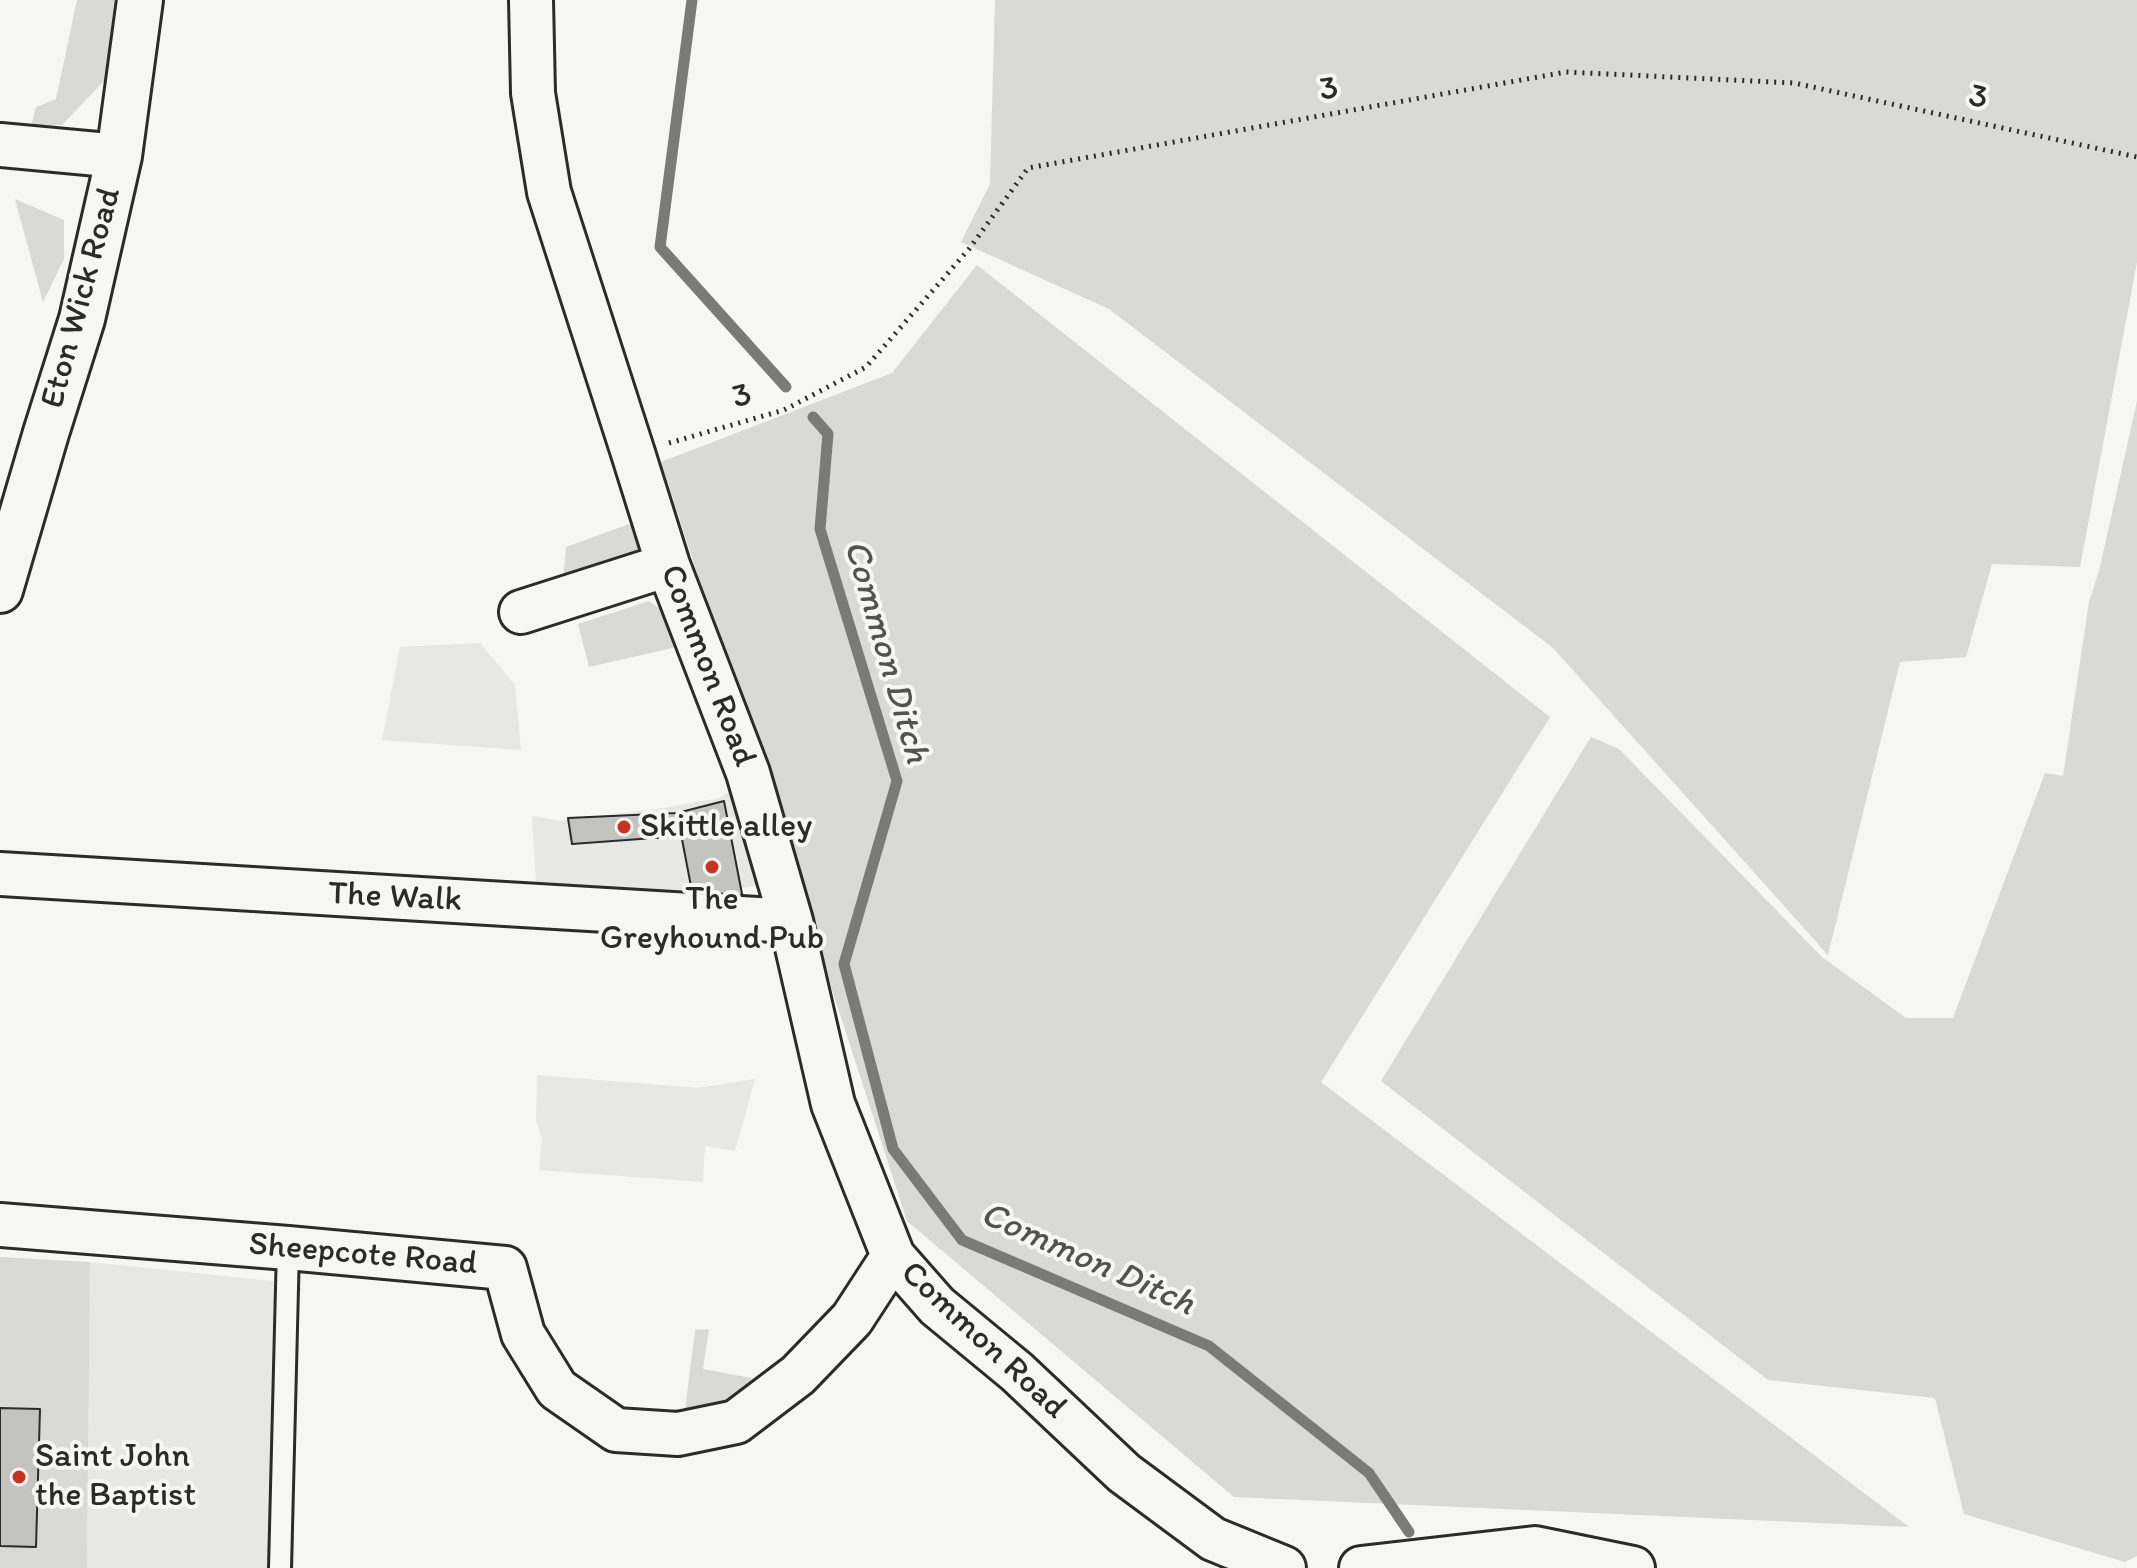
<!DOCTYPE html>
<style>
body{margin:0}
canvas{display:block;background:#f6f6f2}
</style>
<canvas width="2137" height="1568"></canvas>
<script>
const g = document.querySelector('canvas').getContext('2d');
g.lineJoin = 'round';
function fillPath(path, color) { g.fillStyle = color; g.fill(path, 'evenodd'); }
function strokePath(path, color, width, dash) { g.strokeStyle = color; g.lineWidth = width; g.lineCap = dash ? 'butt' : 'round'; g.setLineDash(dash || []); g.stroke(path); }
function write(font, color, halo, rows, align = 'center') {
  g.font = font + ' Itim,sans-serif'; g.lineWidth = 8; g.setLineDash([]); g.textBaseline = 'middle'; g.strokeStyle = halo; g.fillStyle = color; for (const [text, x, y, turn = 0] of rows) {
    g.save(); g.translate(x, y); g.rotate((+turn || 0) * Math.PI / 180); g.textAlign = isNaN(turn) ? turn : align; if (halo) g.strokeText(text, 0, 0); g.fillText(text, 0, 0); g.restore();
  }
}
fillPath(new Path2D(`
 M 480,643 L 515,685 L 521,750 L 382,740 L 400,647 Z
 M 732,790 L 739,808 L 756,886 L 679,898 L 537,901 L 532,816 L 560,821 L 663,808 L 719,798 Z
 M 537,1075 L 698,1088 L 755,1079 L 735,1151 L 705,1146 L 703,1182 L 539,1170 L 542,1138 L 536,1121 Z
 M 90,1262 L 273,1281 L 303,1289 L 293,1295 L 295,1305 L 294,1568 L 87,1568 Z`), '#e7e7e3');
fillPath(new Path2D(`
 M 77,0 L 114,0 L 107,78 L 62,125 L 31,127 L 36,107 L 56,99 Z
 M 995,0 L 2137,0 L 2137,262 L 2080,567 L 1992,564 L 1966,657 L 1900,662 L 1828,955 L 1553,648 L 1109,309 L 961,242 L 990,184 Z
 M 15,199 L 64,220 L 64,259 L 43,302 Z
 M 977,265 L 1550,717 L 1321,1082 L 1909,1527 L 1234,1497 L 907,1221 L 661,462 L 892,373 Z
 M 2137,401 L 2137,1556 L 2125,1562 L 1964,1514 L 1935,1398 L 1768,1380 L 1381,1081 L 1591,737 L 1619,749 L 1822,957 L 1906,1018 L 1953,1018 L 2045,773 L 2063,776 L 2089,602 L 2099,571 Z
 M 635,522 L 647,548 L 637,576 L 562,590 L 566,547 Z
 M 649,601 L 670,616 L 681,646 L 589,667 L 578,624 Z
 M 0,1257 L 90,1262 L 87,1568 L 0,1568 Z
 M 709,1329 L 703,1369 L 751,1378 L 766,1386 L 683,1426 L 695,1330 Z`), '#d9d9d5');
strokePath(new Path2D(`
 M 692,0 L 660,247 L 786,387
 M 813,417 L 828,434 L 820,529 L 897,781 L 844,964 L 893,1149 L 962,1240 L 1209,1346 L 1369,1473 L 1409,1532`), '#7a7a78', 11);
const building = new Path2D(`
 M 724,801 L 743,899 L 694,902 L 677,813 Z
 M 677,813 L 681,836 L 572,844 L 568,818 Z
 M 0,1408 L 40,1409 L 36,1547 L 0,1546 Z`);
fillPath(building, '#c3c3c0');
strokePath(building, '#2b2b2b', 2);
const service = new Path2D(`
 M 280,1568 L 288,1248`);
const minor = new Path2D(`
 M 531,0 L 533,93 L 549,192 L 633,453 L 668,565 L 748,773 L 791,921 L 833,1104 L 893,1256 L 937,1306 L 1017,1372 L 1124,1473 L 1213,1539 L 1284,1568
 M 0,145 L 119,156
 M 521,612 L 668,565
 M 0,874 L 791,921
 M 0,1225 L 288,1248 L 505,1268 L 523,1334 L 557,1389 L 616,1430 L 678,1434 L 736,1422 L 798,1375 L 852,1319 L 893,1256
 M 1361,1568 L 1535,1548 L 1633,1568`);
const secondary = new Path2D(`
 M 0,590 L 46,433 L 82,319 L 119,156 L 140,0`);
strokePath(service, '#2b2b2b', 26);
strokePath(minor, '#2b2b2b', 48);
strokePath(secondary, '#2b2b2b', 50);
strokePath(new Path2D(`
 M 669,443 L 784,410 L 866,367 L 969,249 L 1028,168 L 1566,72 L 1794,83 L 2137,157`), '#2b2b2b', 5, [2, 6]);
strokePath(service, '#f6f6f2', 20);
strokePath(minor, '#f6f6f2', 42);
strokePath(secondary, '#f6f6f2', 44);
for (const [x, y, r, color] of [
 [624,827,8,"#c8321e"],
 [712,867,8,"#c8321e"],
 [19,1477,8,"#c8321e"]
]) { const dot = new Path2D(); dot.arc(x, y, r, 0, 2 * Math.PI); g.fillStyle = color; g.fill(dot); strokePath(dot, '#f6f6f2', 3); }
write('34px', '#2b2b2b', '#f6f6f2', [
 ["3",1329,90,-10],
 ["3",1978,98,12],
 ["Eton Wick Road",82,298,-75],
 ["3",742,397,-16],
 ["Common Road",707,666,69],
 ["The Walk",395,898,3],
 ["Sheepcote Road",363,1255,5],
 ["Common Road",983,1341,43]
]);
write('34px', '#2b2b2b', '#f6f6f2', [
 ["Skittle alley",640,827],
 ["The",712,900,"center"],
 ["Greyhound Pub",712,939,"center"],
 ["Saint John",35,1457],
 ["the Baptist",35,1496]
], 'left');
write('italic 36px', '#525251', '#f6f6f2', [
 ["Common Ditch",885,652,74],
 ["Common Ditch",1087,1260,24]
]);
</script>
